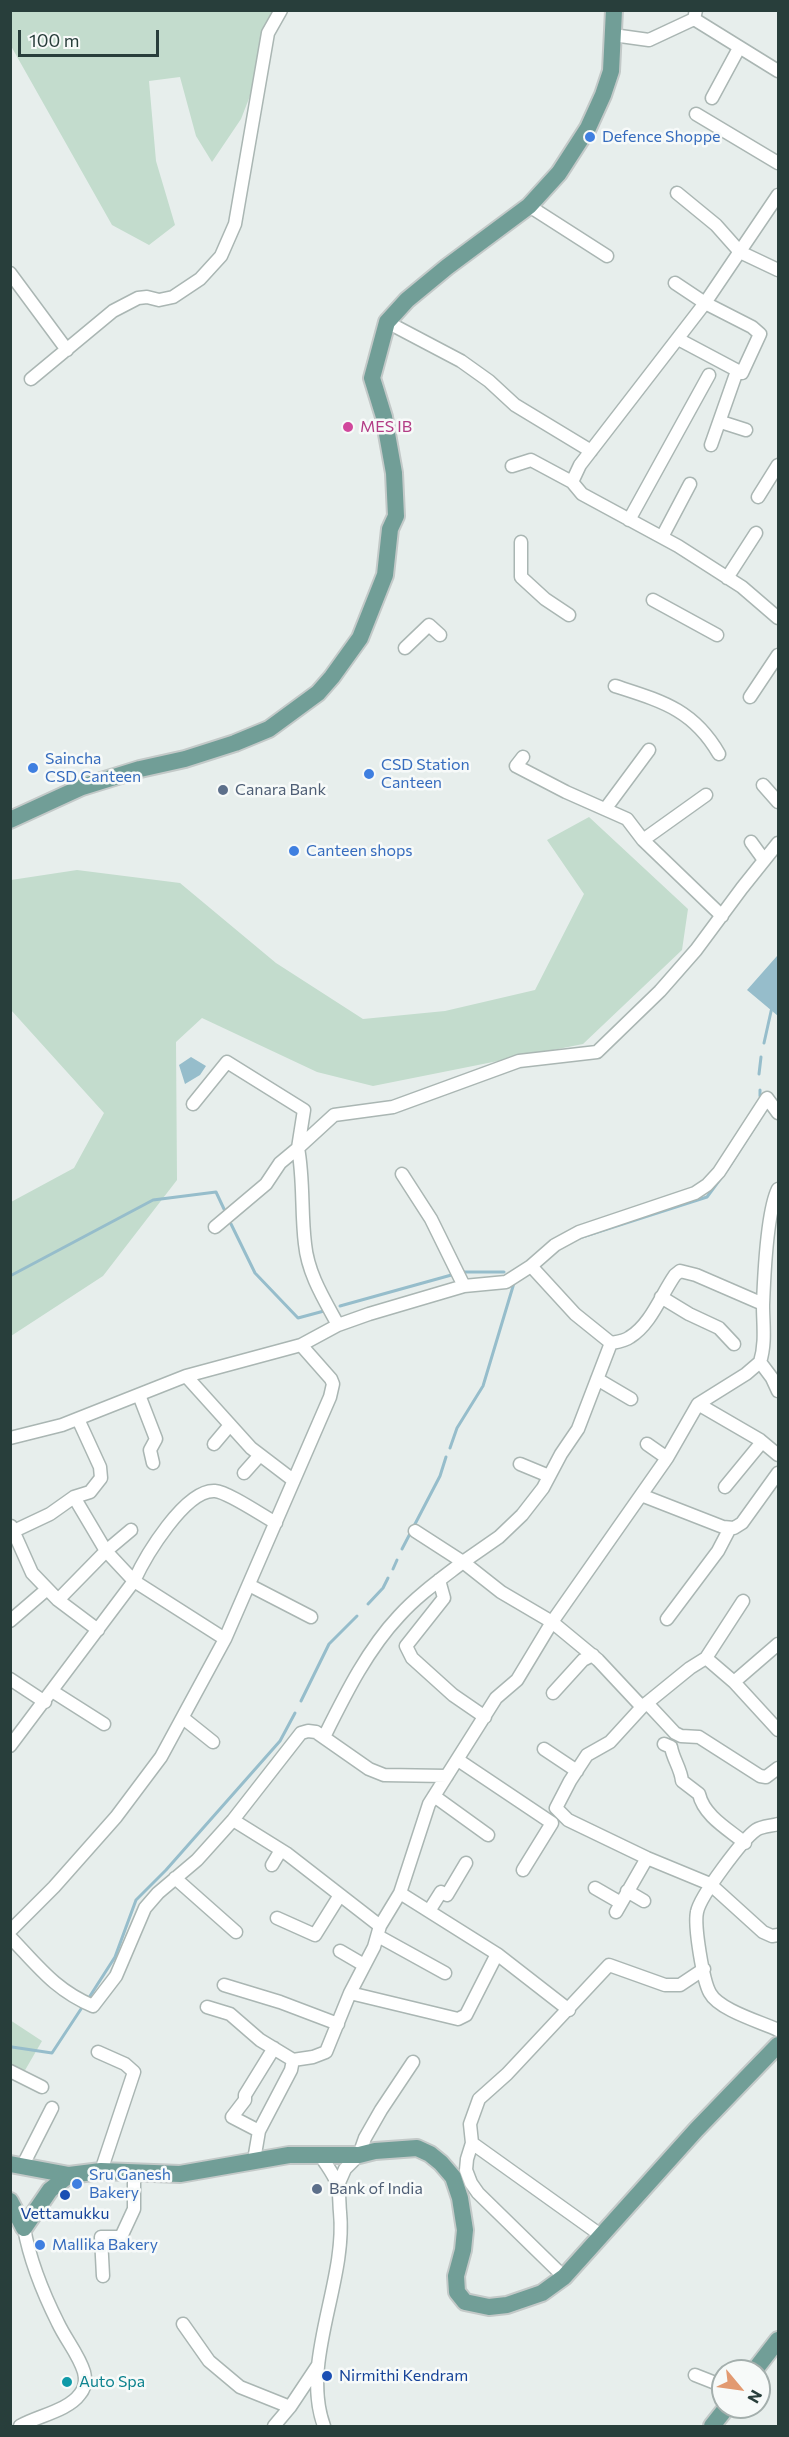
<!DOCTYPE html>
<style>
body{margin:0}
#map{position:relative;width:789px;height:2437px;overflow:hidden;background:#e7eeec;font-family:Commissioner,sans-serif}
canvas{display:block}
.frame{position:absolute;inset:0;border:12px solid #283e3b;pointer-events:none}
.north{position:absolute;left:711px;top:2359px;width:60px;height:60px;box-sizing:border-box;background:#f7faf9;border:2px solid #a4afad;border-radius:50%;rotate:119deg;font-size:16px;font-weight:700;line-height:24px;text-align:center;color:#283e3b}
.north::after{content:'';display:block;margin:auto;width:21px;height:27px;background:#e29a71;clip-path:polygon(50% 0,100% 100%,50% 72%,0 100%)}
.scale{position:absolute;left:18px;top:30px;width:141px;height:27px;box-sizing:border-box;border:3px solid #283e3b;border-top:0;padding-left:8px;font-size:18px;line-height:21px;white-space:nowrap;color:#283e3b;-webkit-text-stroke:4px #f7faf9;paint-order:stroke}
</style>
<div id="map">
<canvas width="789" height="2437"></canvas>
<div class="frame"></div>
<div class="north">N</div>
<div class="scale">100 m</div>
</div>
<script>
const g = document.querySelector('canvas').getContext('2d');
g.lineJoin = 'round';
function fillPath(path, color) { g.fillStyle = color; g.fill(path, 'evenodd'); }
function strokePath(path, color, width, dash) { g.strokeStyle = color; g.lineWidth = width; g.lineCap = dash ? 'butt' : 'round'; g.setLineDash(dash || []); g.stroke(path); }
function write(font, color, halo, rows, align = 'center') {
  g.font = font + ' Commissioner,sans-serif'; g.lineWidth = 5; g.setLineDash([]); g.textBaseline = 'middle'; g.strokeStyle = halo; g.fillStyle = color; for (const [text, x, y, turn = 0] of rows) {
    g.save(); g.translate(x, y); g.rotate((+turn || 0) * Math.PI / 180); g.textAlign = isNaN(turn) ? turn : align; if (halo) g.strokeText(text, 0, 0); g.fillText(text, 0, 0); g.restore();
  }
}
fillPath(new Path2D(`
 M 10,11 L 283,11 L 241,119 L 212,162 L 196,136 L 180,77 L 149,81 L 156,161 L 175,225 L 149,245 L 112,225 L 11,46 Z
 M 589,817 L 688,909 L 682,950 L 583,1044 L 373,1086 L 317,1072 L 202,1018 L 176,1042 L 177,1180 L 103,1276 L 11,1336 L 11,1202 L 74,1168 L 104,1113 L 11,1010 L 11,880 L 77,870 L 180,883 L 276,963 L 363,1019 L 445,1011 L 535,990 L 584,894 L 547,840 Z
 M 10,2020 L 42,2041 L 24,2072 L 11,2065 Z`), '#c3dccd');
fillPath(new Path2D(`
 M 777,956 L 778,957 L 778,1016 L 747,990 Z
 M 191,1057 L 206,1066 L 200,1075 L 185,1084 L 179,1065 Z`), '#96bdcb');
strokePath(new Path2D(`
 M 764,1043 L 772,1007
 M 759,1074 L 761,1057
 M 760,1090 L 760,1096
 M 727,1170 L 760,1119
 M 231,1224 L 255,1273 L 298,1318 L 324,1311
 M 576,1239 L 707,1197 L 721,1178
 M 461,1272 L 504,1272
 M 10,1276 L 153,1200 L 216,1192 L 224,1209
 M 340,1306 L 455,1274
 M 450,1448 L 457,1428 L 483,1386 L 514,1283
 M 402,1549 L 440,1476 L 446,1457
 M 393,1569 L 397,1560
 M 368,1604 L 383,1588 L 388,1578
 M 301,1701 L 329,1644 L 357,1616
 M 90,1996 L 115,1957 L 136,1900 L 166,1870 L 280,1741 L 295,1713
 M 12,2047 L 52,2053 L 81,2009`), '#96bdcb', 3);
const minor = new Path2D(`
 M 696,10 L 694,19 L 778,71
 M 613,35 L 649,40 L 694,19
 M 712,98 L 739,48
 M 696,114 L 778,163
 M 677,193 L 716,225 L 740,252 L 778,270
 M 778,195 L 705,303 L 580,465 L 572,482 L 582,494 L 678,546 L 742,587 L 778,618
 M 529,206 L 607,256
 M 10,273 L 67,350
 M 675,283 L 705,303 L 752,327 L 760,334 L 742,373 L 678,339
 M 387,322 L 461,361 L 489,381 L 515,405 L 591,451
 M 31,379 L 113,311 L 138,298 L 147,297 L 159,300 L 173,297 L 200,279 L 221,256 L 235,224 L 268,33 L 281,10
 M 721,422 L 746,430
 M 711,445 L 737,371
 M 512,466 L 531,460 L 572,482
 M 758,497 L 778,465
 M 629,520 L 709,375
 M 662,537 L 690,484
 M 521,542 L 521,577 L 545,599 L 569,615
 M 727,578 L 756,533
 M 653,600 L 717,635
 M 405,648 L 429,625 L 440,635
 M 615,686 C 661,701 693,709 719,754
 M 750,697 L 778,655
 M 523,757 L 516,766 L 566,792 L 627,819 L 643,840
 M 763,785 L 778,802
 M 706,795 L 643,840 L 722,916
 M 606,808 L 649,750
 M 751,842 L 764,860
 M 193,1104 L 227,1062 L 304,1110 L 298,1148
 M 298,1148 L 334,1115 L 393,1107 L 519,1061 L 597,1052 L 660,991 L 696,950 L 742,888 L 778,843
 M 402,1174 L 431,1219 L 464,1286
 M 778,1189 C 767,1211 764,1278 763,1305 C 763,1324 766,1343 760,1362 L 746,1374 L 698,1404 L 667,1458 L 552,1622 L 598,1660 L 642,1707 L 690,1668 L 706,1658 L 734,1682 L 778,1730
 M 215,1227 L 266,1184 L 280,1163 L 298,1148 C 304,1180 301,1212 305,1244 C 308,1274 324,1299 338,1325
 M 531,1266 L 555,1245 L 579,1232 L 695,1193 L 707,1185 L 719,1172 L 767,1098 L 778,1113
 M 661,1297 L 689,1314 L 719,1328 L 734,1344
 M 611,1343 C 617,1342 625,1341 630,1337 C 651,1324 661,1295 675,1275 L 680,1271 L 696,1275 L 763,1304
 M 760,1362 L 772,1378 L 778,1391
 M 186,1376 L 251,1448 L 293,1480
 M 597,1379 L 631,1399
 M 139,1395 L 156,1439 L 150,1450 L 153,1463
 M 698,1404 L 760,1440 L 778,1455
 M 10,1438 L 62,1425 L 186,1376 L 301,1345 L 338,1325 L 369,1314 L 464,1286 L 506,1282 L 531,1266 L 575,1314 L 611,1343 L 578,1429 L 561,1454 L 543,1488 L 522,1515 L 499,1537 L 463,1562 L 501,1592 L 552,1622 L 517,1680 L 496,1698 L 429,1804 L 400,1893 L 380,1926 L 374,1947 L 350,1993 L 326,2052 L 313,2057 L 293,2060 L 291,2070 L 259,2131 L 254,2160
 M 214,1444 L 230,1425
 M 647,1444 L 667,1458
 M 520,1464 L 549,1476
 M 244,1473 L 260,1455
 M 725,1487 L 762,1442
 M 641,1495 L 723,1527 L 734,1528 L 742,1523 L 778,1473
 M 74,1497 L 106,1551 L 134,1581 C 145,1557 185,1489 215,1491 C 228,1492 263,1516 276,1523
 M 11,1526 L 32,1573 L 58,1600 L 98,1630
 M 14,1531 L 50,1514 L 74,1497 L 90,1492 L 101,1478 L 100,1467 L 78,1419
 M 439,1580 L 444,1598 L 406,1646 L 412,1658 L 453,1695 L 485,1717
 M 249,1585 L 311,1617
 M 58,1600 L 106,1551 L 131,1530
 M 667,1619 L 718,1551 L 730,1528
 M 10,1621 L 46,1590
 M 706,1658 L 743,1601
 M 10,1679 L 45,1702
 M 734,1682 L 778,1644
 M 52,1691 L 104,1724
 M 553,1693 L 583,1660 L 593,1655
 M 647,1703 L 675,1733 L 681,1736 L 699,1737 L 760,1776 L 766,1777 L 778,1768
 M 642,1707 L 610,1742 L 587,1755 L 570,1781 L 556,1808 L 568,1820 L 647,1858 L 710,1884 L 763,1932 L 772,1936 L 778,1935
 M 183,1718 L 213,1742
 M 324,1737 C 345,1695 367,1650 399,1616 C 418,1595 441,1579 463,1562 L 415,1531
 M 664,1744 L 671,1747 C 673,1759 681,1769 682,1781 L 699,1794 C 704,1816 728,1829 745,1843
 M 10,1746 L 134,1581 L 225,1639
 M 544,1749 L 577,1771
 M 458,1760 L 552,1823 L 523,1870
 M 434,1796 L 488,1835
 M 233,1820 L 286,1853 L 380,1926
 M 778,1824 C 772,1826 762,1826 756,1830 C 743,1839 700,1896 697,1912 C 694,1926 703,1981 710,1993 C 719,2010 761,2022 778,2030
 M 272,1865 L 281,1850
 M 175,1878 L 236,1932
 M 595,1888 L 621,1903
 M 627,1891 L 644,1901
 M 400,1893 L 497,1954 L 569,2010
 M 429,1911 L 441,1892 L 447,1895 L 466,1863
 M 616,1912 L 647,1858
 M 277,1918 L 315,1935 L 340,1895
 M 10,1931 L 54,1887 L 116,1817 L 161,1757 L 225,1639 L 330,1397 L 333,1384 L 331,1379 L 301,1345
 M 378,1936 L 445,1973
 M 10,1937 C 38,1966 55,1990 93,2006 L 116,1976 L 145,1908 L 158,1893 L 197,1860 L 233,1820 L 301,1733 L 308,1731 L 316,1732 L 369,1769 L 384,1775 L 447,1776
 M 340,1951 L 364,1965
 M 224,1985 L 280,2002 L 338,2024
 M 350,1993 L 458,2019 L 466,2015 L 497,1954
 M 207,2007 L 230,2014 L 260,2040 L 293,2060
 M 98,2052 L 125,2064 L 134,2072 L 101,2171
 M 10,2071 L 42,2087
 M 259,2131 L 232,2117 L 245,2100 L 245,2095 L 274,2048
 M 472,2143 L 602,2236
 M 321,2156 C 326,2165 334,2174 337,2184 C 340,2192 339,2203 340,2212 C 347,2282 300,2361 324,2426
 M 22,2167 L 52,2108
 M 338,2185 L 345,2169 L 359,2155 L 365,2138 L 381,2110 L 413,2062
 M 103,2276 L 101,2237 L 121,2237 L 134,2209 L 134,2174
 M 564,2277 L 478,2193 L 471,2183 L 466,2170 L 467,2159 L 472,2143 L 470,2124 L 479,2099 L 507,2074 L 609,1965 L 665,1985 L 680,1985 L 704,1969
 M 183,2324 L 209,2361 L 240,2387 L 290,2407
 M 695,2375 L 723,2386
 M 20,2426 C 37,2416 68,2411 80,2394 C 85,2388 86,2380 84,2372 C 79,2355 66,2340 58,2323 C 43,2293 30,2261 24,2228
 M 274,2426 L 290,2407 L 318,2365`);
const major = new Path2D(`
 M 10,820 L 82,787 L 140,769 L 185,759 L 235,743 L 269,729 L 318,693 L 332,677 L 360,638 L 385,575 L 390,529 L 396,516 L 394,473 L 384,417 L 372,378 L 387,322 L 407,300 L 447,267 L 529,206 L 559,173 L 588,128 L 603,95 L 611,71 L 614,10
 M 10,2164 L 69,2175 L 101,2171 L 180,2174 L 289,2155 L 359,2155 L 375,2151 L 417,2148 L 430,2154 L 441,2163 L 453,2177 L 460,2198 L 465,2230 L 463,2250 L 456,2276 L 457,2292 L 465,2302 L 489,2307 L 507,2305 L 542,2293 L 564,2277 L 696,2130 L 778,2045
 M 10,2201 L 24,2228
 M 24,2228 L 50,2190 L 69,2175
 M 754,2371 L 778,2340
 M 712,2426 L 727,2407`);
strokePath(minor, '#aab6b3', 15);
strokePath(major, '#c3c9c8', 20);
strokePath(minor, '#fff', 12);
strokePath(major, '#719e97', 16);
for (const [x, y, r, color] of [
 [590,137,6,"#3f7fe0"],
 [348,427,6,"#d1479c"],
 [33,768,6,"#3f7fe0"],
 [369,774,6,"#3f7fe0"],
 [223,790,6,"#5c6f8a"],
 [294,851,6,"#3f7fe0"],
 [77,2184,6,"#3f7fe0"],
 [317,2189,6,"#5c6f8a"],
 [65,2195,6,"#1a4fb4"],
 [40,2245,6,"#3f7fe0"],
 [327,2376,6,"#1a4fb4"],
 [67,2382,6,"#0f9aa8"]
]) { const dot = new Path2D(); dot.arc(x, y, r, 0, 2 * Math.PI); g.fillStyle = color; g.fill(dot); strokePath(dot, '#f7faf9', 2); }
write('16px', '#366cbe', '#f7faf9', [
 ["Defence Shoppe",602,137],
 ["Saincha",45,759],
 ["CSD Canteen",45,777],
 ["CSD Station",381,765],
 ["Canteen",381,783],
 ["Canteen shops",306,851],
 ["Sru Ganesh",89,2175],
 ["Bakery",89,2193],
 ["Mallika Bakery",52,2245]
], 'left');
write('16px', '#b23c85', '#f7faf9', [
 ["MES IB",360,427]
], 'left');
write('16px', '#4e5e75', '#f7faf9', [
 ["Canara Bank",235,790],
 ["Bank of India",329,2189]
], 'left');
write('16px', '#164399', '#f7faf9', [
 ["Vettamukku",65,2214],
 ["Nirmithi Kendram",339,2376,"left"]
]);
write('16px', '#0d838f', '#f7faf9', [
 ["Auto Spa",79,2382]
], 'left');
</script>
